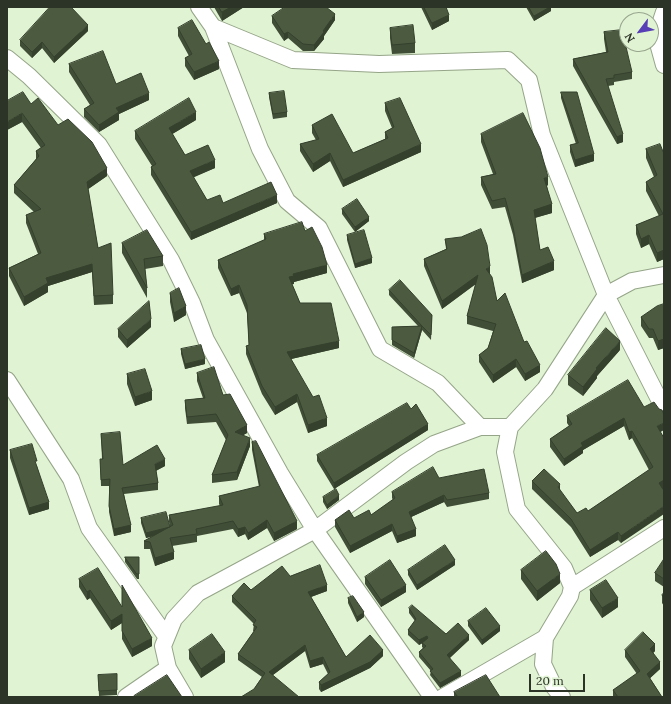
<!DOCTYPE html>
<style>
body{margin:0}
#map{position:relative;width:671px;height:704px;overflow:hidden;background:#e0f3d3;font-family:Lora,serif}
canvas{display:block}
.frame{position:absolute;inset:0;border:8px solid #2c3327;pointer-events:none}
.north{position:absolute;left:619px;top:12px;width:40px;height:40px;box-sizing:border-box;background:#e0f3d3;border:1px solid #98a68e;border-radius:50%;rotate:238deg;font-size:11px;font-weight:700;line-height:16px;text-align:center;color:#2c3327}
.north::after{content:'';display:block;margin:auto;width:14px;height:18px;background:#573eb6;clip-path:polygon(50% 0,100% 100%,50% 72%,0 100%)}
.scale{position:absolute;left:529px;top:674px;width:56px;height:18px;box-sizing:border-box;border:2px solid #2c3327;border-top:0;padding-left:5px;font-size:12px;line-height:14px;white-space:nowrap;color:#2c3327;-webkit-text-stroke:3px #e0f3d3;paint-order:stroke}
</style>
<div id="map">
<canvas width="671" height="704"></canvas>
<div class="frame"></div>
<div class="north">N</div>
<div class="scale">20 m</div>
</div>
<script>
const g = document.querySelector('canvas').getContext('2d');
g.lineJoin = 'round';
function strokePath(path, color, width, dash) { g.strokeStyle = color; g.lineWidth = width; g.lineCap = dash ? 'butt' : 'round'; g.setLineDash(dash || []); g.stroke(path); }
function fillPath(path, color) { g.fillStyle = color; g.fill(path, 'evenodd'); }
const minor = new Path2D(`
 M 199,7 L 213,27 L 293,60 L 379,64 L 508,60 L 529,80 L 542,135 L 606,295 L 664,409
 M 664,12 L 656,36 L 664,65
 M 213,27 L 260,149 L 287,201 L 319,228 L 380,349 L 438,383 L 480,427
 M 7,58 L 29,76 L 99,145 L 171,260 L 192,303 L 206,340 L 280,473 L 315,530 L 432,697
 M 7,380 L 71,479 L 89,528 L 166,636
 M 572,587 L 664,528
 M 545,638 L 543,664 L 554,687 L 562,697
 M 126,697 L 168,668
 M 185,697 L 168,668 L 163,646 L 174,619 L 198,593 L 315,530 L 406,462 L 434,444 L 480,427 L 510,427
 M 443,697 L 545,638 L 570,596 L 572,587 L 564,568 L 517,509 L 505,452 L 510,427 L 545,389 L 606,295 L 632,281 L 664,275`);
strokePath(minor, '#95a588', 18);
strokePath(minor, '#fff', 16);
fillPath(new Path2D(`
 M 214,7 L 244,7 L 222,21 Z
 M 421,7 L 446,7 L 449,21 L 432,30 Z
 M 526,7 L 551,7 L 551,11 L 534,21 Z
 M 272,16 L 335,20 L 324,36 L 324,39 L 314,51 L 303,51 L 288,38 L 284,41 L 272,23 Z
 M 178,28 L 219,69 L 194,80 L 185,66 L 185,58 L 189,56 L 178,36 Z
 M 390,28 L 415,43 L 415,53 L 392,54 L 390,38 Z
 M 88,31 L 54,63 L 42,48 L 32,58 L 20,46 L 20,40 Z
 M 604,32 L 632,72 L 632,79 L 614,82 L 614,85 L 608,86 L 623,142 L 617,144 L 573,66 L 573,59 L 606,52 L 604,39 Z
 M 69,64 L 116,84 L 149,100 L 119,114 L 119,120 L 99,132 L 84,117 L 84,109 L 90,105 L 69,72 Z
 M 561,92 L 594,161 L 575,167 L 570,152 L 570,145 L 576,144 L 561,98 Z
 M 269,93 L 287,112 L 287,117 L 273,119 L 269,97 Z
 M 385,103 L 421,152 L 343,187 L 330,161 L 313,172 L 300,151 L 300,144 L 316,140 L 312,133 L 312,125 L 353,153 L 385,139 L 385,132 L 392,128 L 385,111 Z
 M 31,104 L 58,125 L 107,176 L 88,189 L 98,248 L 113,295 L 113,304 L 94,305 L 92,272 L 48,286 L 48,292 L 24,306 L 9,276 L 9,268 L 38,254 L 26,223 L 26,215 L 34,212 L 14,193 L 14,185 L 36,159 L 36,151 L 41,148 L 22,122 L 7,130 Z
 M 196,120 L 172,134 L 185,155 L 215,168 L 193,177 L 207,200 L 223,203 L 277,203 L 191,240 L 151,175 L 151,167 L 152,166 L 135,139 L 135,131 Z
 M 481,134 L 548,185 L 547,186 L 552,213 L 535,218 L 540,250 L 554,270 L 522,283 L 513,235 L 505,207 L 492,209 L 481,185 L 481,177 L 493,174 L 481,142 Z
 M 646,149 L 664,154 L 664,259 L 657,262 L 649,244 L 641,248 L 636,234 L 636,225 L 659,216 L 646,191 L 646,182 L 654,177 L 646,158 Z
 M 342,209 L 369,221 L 355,232 L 342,214 Z
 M 305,231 L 327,273 L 294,282 L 294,284 L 292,284 L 300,303 L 339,348 L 291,359 L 327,426 L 308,433 L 297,402 L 275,415 L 262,394 L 246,354 L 246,346 L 249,345 L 247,313 L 239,293 L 231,296 L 218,268 L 218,260 L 264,240 L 264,234 Z
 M 347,235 L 372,263 L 355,268 L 347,240 Z
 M 445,239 L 490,274 L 497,301 L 524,342 L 540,372 L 525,381 L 516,367 L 493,383 L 479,362 L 479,355 L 488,348 L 493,331 L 467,324 L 467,316 L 476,284 L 442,309 L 424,266 L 424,259 L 446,249 Z
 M 122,243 L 163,256 L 163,266 L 145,269 L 147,288 L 147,298 L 122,253 Z
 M 389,290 L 432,315 L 431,340 L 422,330 L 414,358 L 392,345 L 392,327 L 418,326 L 389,295 Z
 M 170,293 L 186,315 L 174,322 L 170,302 Z
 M 664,304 L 664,348 L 658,350 L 653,338 L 649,338 L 641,326 L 641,317 Z
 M 151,327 L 127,348 L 118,337 L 118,329 Z
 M 181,349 L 205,364 L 185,369 L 181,354 Z
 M 620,350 L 597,376 L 597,378 L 583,396 L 568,385 L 568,375 Z
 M 197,373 L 223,395 L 247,433 L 243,435 L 250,446 L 237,480 L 212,483 L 212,475 L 226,440 L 216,422 L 187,424 L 185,408 L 185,400 L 203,398 L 197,381 Z
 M 127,374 L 152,400 L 135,406 L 127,384 Z
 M 644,407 L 664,438 L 664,488 L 662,489 L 621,543 L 618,540 L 590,557 L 571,527 L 532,489 L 532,481 L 560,491 L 577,513 L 588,511 L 649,470 L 632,438 L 629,440 L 624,426 L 583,450 L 583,453 L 564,466 L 550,447 L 550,439 L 569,426 L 567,423 L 567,416 Z
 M 411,409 L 428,430 L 334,489 L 317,461 L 317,455 Z
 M 101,434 L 123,465 L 165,466 L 156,471 L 158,483 L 158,490 L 124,494 L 131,532 L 114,536 L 109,512 L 109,486 L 101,486 L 100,459 L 102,459 Z
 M 252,442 L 297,529 L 274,541 L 267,528 L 248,540 L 245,534 L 238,537 L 233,529 L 197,536 L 197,542 L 172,546 L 174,559 L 155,566 L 150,549 L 144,549 L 144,541 L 154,536 L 146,538 L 141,523 L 141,518 L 169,527 L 170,526 L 169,522 L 169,515 L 220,506 L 219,504 L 219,496 L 259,487 L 252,450 Z
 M 10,450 L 37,466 L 49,509 L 29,515 L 10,458 Z
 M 439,478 L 489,493 L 489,499 L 447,507 L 444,502 L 411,517 L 416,536 L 397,543 L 392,531 L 350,553 L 335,527 L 335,520 L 354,518 L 371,515 L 393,500 L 392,498 L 392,492 Z
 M 323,497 L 339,500 L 327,509 L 323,502 Z
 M 125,557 L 139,557 L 139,579 L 137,579 L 125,562 Z
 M 664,559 L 664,587 L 655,581 L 655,573 Z
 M 455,565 L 417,590 L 408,575 L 408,570 Z
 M 521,570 L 560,583 L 537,601 L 521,579 Z
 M 290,576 L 327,591 L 311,597 L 346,657 L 383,656 L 370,668 L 321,692 L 319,689 L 319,682 L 328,674 L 323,664 L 310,668 L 305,651 L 254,689 L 262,677 L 238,660 L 238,654 L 254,631 L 253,631 L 254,624 L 232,602 L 232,596 Z
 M 365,577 L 406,592 L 381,607 L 365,584 Z
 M 79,579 L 122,607 L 152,646 L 132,657 L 122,639 L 122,623 L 111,630 L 90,598 L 87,600 L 79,587 Z
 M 590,590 L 618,607 L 602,618 L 590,600 Z
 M 664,593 L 664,606 L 662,603 L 662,595 Z
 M 348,598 L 364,617 L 357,622 L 348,603 Z
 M 409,608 L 446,634 L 469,640 L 450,658 L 461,676 L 440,688 L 430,675 L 431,671 L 419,657 L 419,652 L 423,648 L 422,647 L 422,643 L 419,645 L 408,635 L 408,630 L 415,621 L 409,613 Z
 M 468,621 L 500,631 L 482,645 L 468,626 Z
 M 189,650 L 225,662 L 201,678 L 189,659 Z
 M 625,650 L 655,651 L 653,653 L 660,669 L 650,678 L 662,697 L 613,697 L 613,690 L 637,674 L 625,657 Z
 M 117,674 L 117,695 L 99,696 L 98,675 Z
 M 454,692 L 500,697 L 454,697 Z`), '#414e37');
fillPath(new Path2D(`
 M 231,7 L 244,7 L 222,21 L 222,12 Z
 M 550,7 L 551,7 L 551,11 L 534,21 L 534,16 Z
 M 335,14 L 335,20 L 324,36 L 324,39 L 314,51 L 314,45 Z
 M 449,15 L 449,21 L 432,30 L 432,23 Z
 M 88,25 L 88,31 L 54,63 L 54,57 Z
 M 288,32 L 288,38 L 284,41 L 284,34 Z
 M 42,42 L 42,48 L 32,58 L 32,52 Z
 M 219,61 L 219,69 L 194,80 L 194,72 Z
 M 149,93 L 149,100 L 119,114 L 119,120 L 99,132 L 99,125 L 116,108 Z
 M 196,112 L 196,120 L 169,136 L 169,128 Z
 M 22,113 L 22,122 L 7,130 L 7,122 Z
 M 623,134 L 623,142 L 617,144 L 617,137 Z
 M 421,144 L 421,152 L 343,187 L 343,180 Z
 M 330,153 L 330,161 L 313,172 L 313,164 Z
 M 594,154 L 594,161 L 575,167 L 575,160 Z
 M 215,160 L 215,168 L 190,179 L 190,171 Z
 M 107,168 L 107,176 L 87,190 L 87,182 Z
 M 548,177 L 548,185 L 544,186 L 544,178 Z
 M 277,195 L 277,203 L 191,240 L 191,232 Z
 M 552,204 L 552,213 L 534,218 L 534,210 Z
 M 369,217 L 369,221 L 355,232 L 355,227 Z
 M 649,235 L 649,244 L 641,248 L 641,239 Z
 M 664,250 L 664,259 L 657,262 L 657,253 Z
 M 372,258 L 372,263 L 355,268 L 355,264 Z
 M 554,261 L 554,270 L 522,283 L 522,275 Z
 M 92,264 L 92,272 L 48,286 L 48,292 L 24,306 L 24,297 L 46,278 Z
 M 327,265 L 327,273 L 294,282 L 294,284 L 289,285 L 289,277 L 293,274 Z
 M 490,266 L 490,274 L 486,277 L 486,269 Z
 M 478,275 L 478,282 L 442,309 L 442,301 Z
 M 239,285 L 239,293 L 231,296 L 231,289 Z
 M 186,306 L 186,315 L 174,322 L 174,313 Z
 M 151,319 L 151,327 L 127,348 L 127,340 Z
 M 422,326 L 422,330 L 414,358 L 414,353 Z
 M 664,339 L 664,348 L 658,350 L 658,341 Z
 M 339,341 L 339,348 L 287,360 L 287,352 Z
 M 620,341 L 620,350 L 597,376 L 597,378 L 583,396 L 583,387 L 596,368 Z
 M 205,359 L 205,364 L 185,369 L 185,364 Z
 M 516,359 L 516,367 L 493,383 L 493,375 Z
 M 540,365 L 540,372 L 525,381 L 525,374 Z
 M 152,391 L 152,400 L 135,406 L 135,397 Z
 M 297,394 L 297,402 L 275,415 L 275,407 Z
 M 327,418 L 327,426 L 308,433 L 308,425 Z
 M 624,418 L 624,426 L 583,450 L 583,453 L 564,466 L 564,459 L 581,443 Z
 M 664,423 L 664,430 L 657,434 L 657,426 Z
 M 428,424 L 428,430 L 334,489 L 334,483 Z
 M 247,425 L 247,433 L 235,440 L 235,432 Z
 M 632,431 L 632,438 L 629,440 L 629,432 Z
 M 250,438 L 250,446 L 237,480 L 237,472 Z
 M 165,459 L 165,466 L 155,471 L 155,464 Z
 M 664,480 L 664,488 L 659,491 L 659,483 Z
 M 560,484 L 560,492 L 558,487 Z
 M 339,495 L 339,500 L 327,509 L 327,505 Z
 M 444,495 L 444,502 L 409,518 L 409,512 Z
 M 49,502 L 49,509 L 29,515 L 29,508 Z
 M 664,506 L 664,514 L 621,543 L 621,536 Z
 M 267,520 L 267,528 L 248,540 L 248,533 Z
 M 297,521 L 297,529 L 274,541 L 274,533 Z
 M 392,524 L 392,531 L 350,553 L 350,546 Z
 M 131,525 L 131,532 L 114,536 L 114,529 Z
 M 170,527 L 170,532 L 146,538 L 146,533 Z
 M 245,527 L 245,534 L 238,537 L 238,529 Z
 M 416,529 L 416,536 L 397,543 L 397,536 Z
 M 618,532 L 618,540 L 590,557 L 590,550 Z
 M 174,552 L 174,559 L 155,566 L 155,558 Z
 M 455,560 L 455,565 L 417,590 L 417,585 Z
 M 560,574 L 560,583 L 537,601 L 537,591 Z
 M 327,585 L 327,591 L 308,598 L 308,592 Z
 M 406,585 L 406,592 L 381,607 L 381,600 Z
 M 90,590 L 90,598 L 87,600 L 87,592 Z
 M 618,598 L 618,607 L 602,618 L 602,608 Z
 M 364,612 L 364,617 L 357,622 L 357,617 Z
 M 122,614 L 122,623 L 111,630 L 111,621 Z
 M 500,626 L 500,631 L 482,645 L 482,640 Z
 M 469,635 L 469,640 L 447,660 L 447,655 Z
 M 427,636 L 427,641 L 419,645 L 419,640 Z
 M 152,638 L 152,646 L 132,657 L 132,649 Z
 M 655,644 L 655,651 L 650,656 L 650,649 Z
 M 305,645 L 305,651 L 269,678 L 269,672 Z
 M 383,650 L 383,656 L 370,668 L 321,692 L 321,685 Z
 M 225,652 L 225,662 L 201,678 L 201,669 Z
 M 323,657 L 323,664 L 310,668 L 310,661 Z
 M 660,662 L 660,669 L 647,681 L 647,674 Z
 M 461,671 L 461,676 L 440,688 L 440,683 Z`), '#35402d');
const building = new Path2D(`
 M 50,7 L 71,7 L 88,25 L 54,57 L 42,42 L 32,52 L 20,40 Z
 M 219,7 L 231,7 L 222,12 Z
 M 285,7 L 326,7 L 335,14 L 323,31 L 324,32 L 314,45 L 303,44 L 288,32 L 284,34 L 272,16 Z
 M 424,7 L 446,7 L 449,15 L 432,23 Z
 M 529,7 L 550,7 L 534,16 Z
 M 192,20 L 206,44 L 209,42 L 219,61 L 194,72 L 185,58 L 192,54 L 178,28 Z
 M 413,25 L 415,43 L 392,45 L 390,28 Z
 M 622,30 L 632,72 L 614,75 L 614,78 L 606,79 L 623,134 L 617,137 L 573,59 L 608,52 L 604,32 Z
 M 103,51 L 116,84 L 141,73 L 149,93 L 116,108 L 119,112 L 99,125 L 84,109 L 94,103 L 69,64 Z
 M 284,91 L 287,112 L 273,114 L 269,93 Z
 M 23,92 L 31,104 L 38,98 L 58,125 L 68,119 L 92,142 L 107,168 L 87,182 L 98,248 L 111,243 L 113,295 L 94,296 L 92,264 L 46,278 L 48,283 L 24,297 L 19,287 L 9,268 L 41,253 L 26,215 L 41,209 L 14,185 L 39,156 L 36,151 L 45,145 L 22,113 L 7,122 L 7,101 Z
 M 561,92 L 577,92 L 594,154 L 575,160 L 570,145 L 578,143 Z
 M 189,98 L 196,112 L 169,128 L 185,155 L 208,145 L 215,160 L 190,171 L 207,200 L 220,195 L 223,203 L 271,182 L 277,195 L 191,232 L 151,167 L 156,164 L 135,131 Z
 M 400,98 L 421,144 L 343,180 L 330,153 L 313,164 L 300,144 L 319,139 L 312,125 L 332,114 L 353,153 L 388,138 L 385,132 L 394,127 L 385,103 Z
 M 523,113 L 540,148 L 548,177 L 544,178 L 552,204 L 534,210 L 540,250 L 548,247 L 554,261 L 522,275 L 513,227 L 505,198 L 492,201 L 481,177 L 496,174 L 481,134 Z
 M 660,144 L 664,154 L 664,250 L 657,253 L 649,235 L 641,239 L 636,225 L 663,214 L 646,182 L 657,175 L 646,149 Z
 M 357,199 L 369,217 L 355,227 L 342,209 Z
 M 302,222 L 305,231 L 312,227 L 322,247 L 327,265 L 293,274 L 294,276 L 289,277 L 300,303 L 331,303 L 339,341 L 287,352 L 313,397 L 319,395 L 327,418 L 308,425 L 297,394 L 275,407 L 262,386 L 246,346 L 249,345 L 247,305 L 239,285 L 231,289 L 218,260 L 266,239 L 264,234 Z
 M 481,229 L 487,245 L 490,266 L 486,269 L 492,277 L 497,301 L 505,293 L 524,342 L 527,341 L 540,365 L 525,374 L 516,359 L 493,375 L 479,355 L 488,348 L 496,324 L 467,316 L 478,275 L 442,301 L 424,259 L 447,249 L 445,239 L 461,237 Z
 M 147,230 L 163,256 L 144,259 L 147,288 L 122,243 Z
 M 364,230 L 372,258 L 355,264 L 347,235 Z
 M 400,280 L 432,315 L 431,335 L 422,326 L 414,353 L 392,340 L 392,327 L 422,326 L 389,290 Z
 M 179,288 L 186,306 L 174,313 L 170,293 Z
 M 149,301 L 151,319 L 127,340 L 118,329 Z
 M 664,304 L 664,339 L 658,341 L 653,329 L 649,329 L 641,317 L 657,306 Z
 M 606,328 L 620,341 L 596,368 L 597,369 L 583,387 L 568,375 Z
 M 201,345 L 205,359 L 185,364 L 181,349 Z
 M 214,367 L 223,395 L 230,394 L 247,425 L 235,432 L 250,438 L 237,472 L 212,475 L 228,435 L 216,414 L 187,417 L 185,400 L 205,398 L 197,373 Z
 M 145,369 L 152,391 L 135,397 L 127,374 Z
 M 628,380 L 644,407 L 654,402 L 659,409 L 662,410 L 664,415 L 664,423 L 657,426 L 664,438 L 664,480 L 659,483 L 664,491 L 664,506 L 621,536 L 618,532 L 590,550 L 571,519 L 532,481 L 544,469 L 560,484 L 558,487 L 577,513 L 586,508 L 588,511 L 653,467 L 632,431 L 629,432 L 624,418 L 581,443 L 583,446 L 564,459 L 550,439 L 572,424 L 567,416 Z
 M 407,403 L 411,409 L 416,404 L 428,424 L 334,483 L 317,455 Z
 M 120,432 L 123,465 L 157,445 L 165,459 L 155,464 L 158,483 L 122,488 L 131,525 L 114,529 L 109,506 L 110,479 L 101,480 L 100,459 L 103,459 L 101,434 Z
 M 256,441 L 297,521 L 274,533 L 267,520 L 248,533 L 245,527 L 238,529 L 233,521 L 196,529 L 197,534 L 170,538 L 174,552 L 155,558 L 150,542 L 144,541 L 173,525 L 169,515 L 223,505 L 219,496 L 260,486 L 252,442 Z
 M 32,444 L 37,461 L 35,461 L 49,502 L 29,508 L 10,450 Z
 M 433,467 L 439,478 L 484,469 L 489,493 L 447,500 L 444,495 L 409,512 L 416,529 L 397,536 L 392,524 L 350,546 L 335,520 L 349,510 L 354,518 L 369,510 L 371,515 L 395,498 L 392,492 Z
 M 336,489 L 339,495 L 327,505 L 323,497 Z
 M 166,512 L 170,527 L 146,533 L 141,518 Z
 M 445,545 L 455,560 L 417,585 L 408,570 Z
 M 546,551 L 556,564 L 560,574 L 537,591 L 521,570 Z
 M 125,557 L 139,557 L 139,574 L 137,574 Z
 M 664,559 L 664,579 L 655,573 Z
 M 390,560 L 406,585 L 381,600 L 365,577 Z
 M 320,565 L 327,585 L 308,592 L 346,657 L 370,635 L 383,650 L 370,662 L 321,685 L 319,682 L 330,672 L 323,657 L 310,661 L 305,645 L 269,672 L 299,697 L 241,697 L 254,689 L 265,673 L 238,654 L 257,627 L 253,625 L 256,620 L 232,596 L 244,583 L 251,590 L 282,566 L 290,576 Z
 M 98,568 L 122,607 L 122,585 L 152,638 L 132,649 L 122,631 L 122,614 L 111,621 L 90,590 L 87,592 L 79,579 Z
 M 606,580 L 618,598 L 602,608 L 590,590 Z
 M 664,593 L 664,598 L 662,595 Z
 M 353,596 L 364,612 L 357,617 L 348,598 Z
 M 412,605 L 446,634 L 458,623 L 469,635 L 447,655 L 461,671 L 440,683 L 430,671 L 433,669 L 419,652 L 426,646 L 422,643 L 428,638 L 427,636 L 419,640 L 408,630 L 416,619 L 409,608 Z
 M 486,608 L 500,626 L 482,640 L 468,621 Z
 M 643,632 L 655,644 L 650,649 L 660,662 L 647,674 L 662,697 L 618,697 L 613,690 L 640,671 L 625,650 Z
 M 212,634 L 225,652 L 201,669 L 189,650 Z
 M 117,674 L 117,690 L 99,691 L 98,675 Z
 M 167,675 L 182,697 L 134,697 L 134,696 Z
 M 486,675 L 500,697 L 458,697 L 454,692 Z`);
fillPath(building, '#4c5b40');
strokePath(building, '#35402d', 1);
</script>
